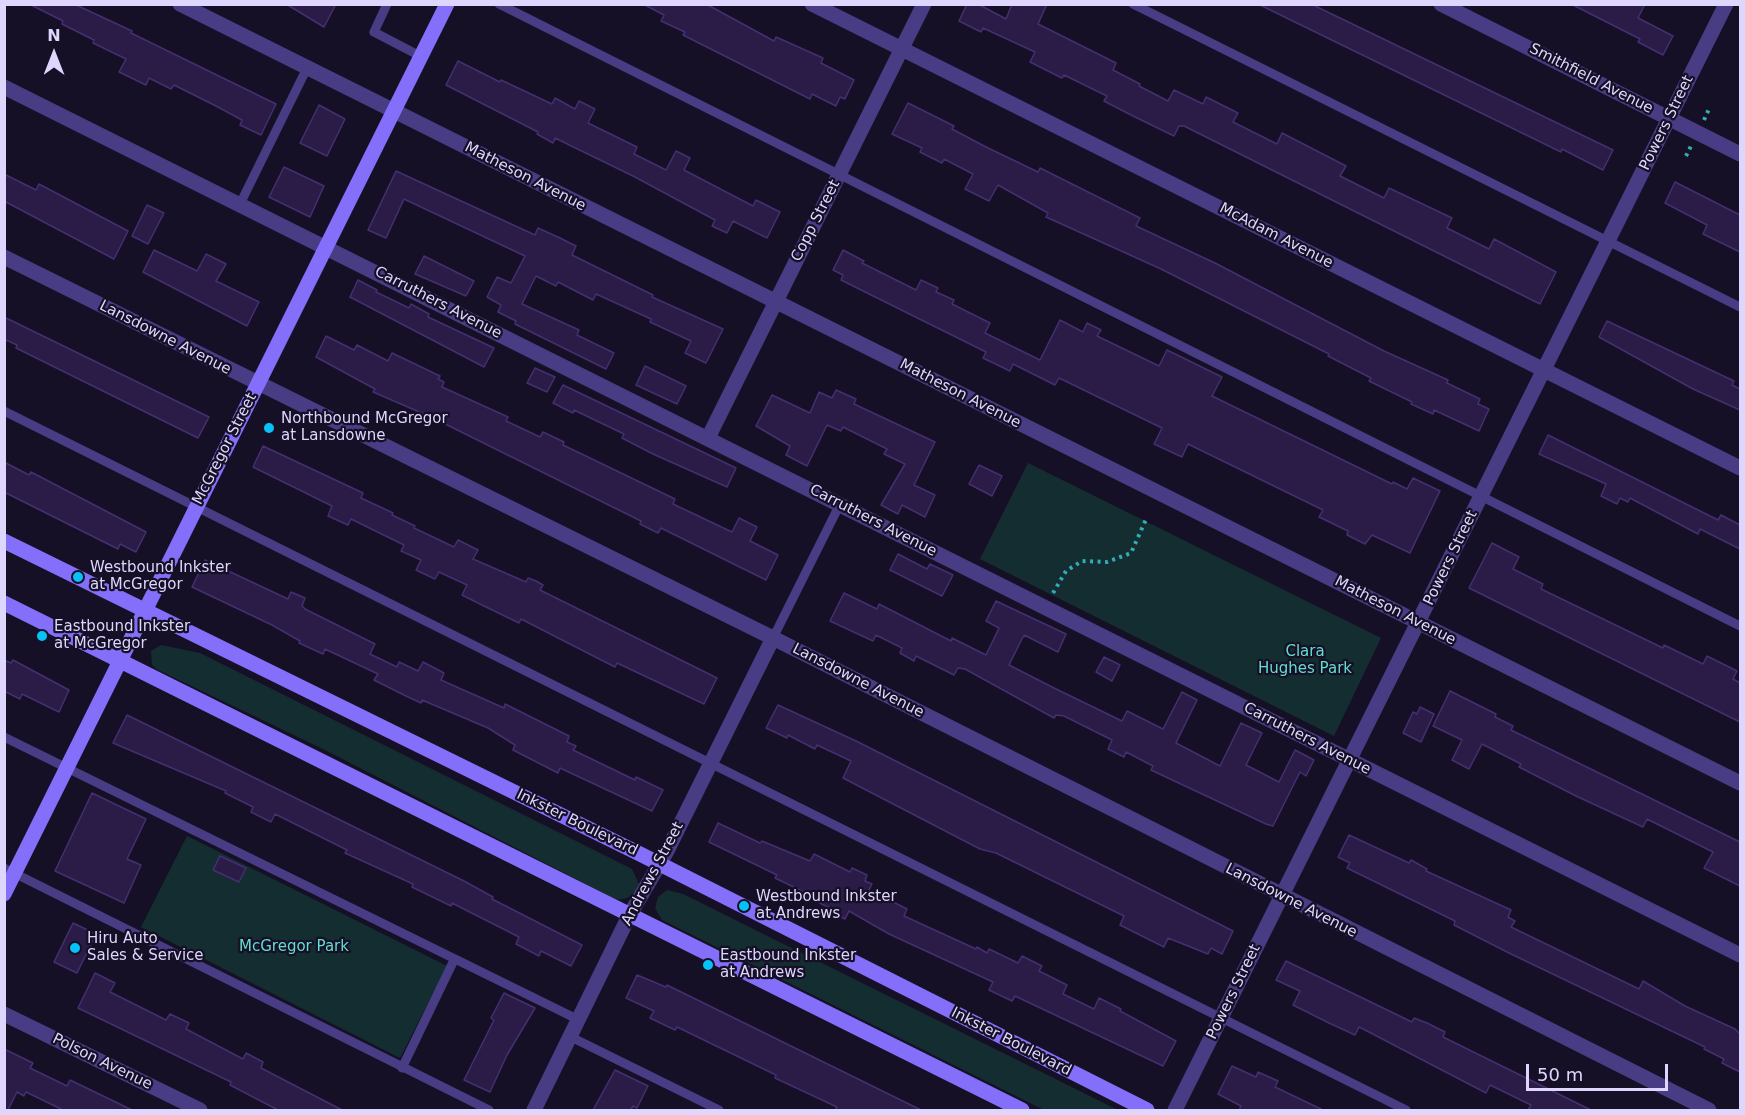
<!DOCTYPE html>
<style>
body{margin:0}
#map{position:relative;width:1745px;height:1115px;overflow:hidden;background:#161026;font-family:"DejaVu Sans",sans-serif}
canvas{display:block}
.frame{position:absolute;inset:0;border:6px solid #dfd6fe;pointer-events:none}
.north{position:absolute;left:24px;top:24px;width:60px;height:60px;-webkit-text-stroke:4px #161026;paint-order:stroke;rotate:0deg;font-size:16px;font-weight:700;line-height:24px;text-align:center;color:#dfd6fe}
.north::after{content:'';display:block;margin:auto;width:21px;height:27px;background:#dfd6fe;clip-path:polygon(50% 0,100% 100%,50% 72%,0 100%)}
.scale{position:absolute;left:1526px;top:1064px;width:142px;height:27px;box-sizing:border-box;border:3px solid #dfd6fe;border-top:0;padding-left:8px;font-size:18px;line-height:21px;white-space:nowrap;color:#dfd6fe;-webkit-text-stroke:4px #161026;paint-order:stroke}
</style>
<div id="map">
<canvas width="1745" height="1115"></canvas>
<div class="frame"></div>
<div class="north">N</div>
<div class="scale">50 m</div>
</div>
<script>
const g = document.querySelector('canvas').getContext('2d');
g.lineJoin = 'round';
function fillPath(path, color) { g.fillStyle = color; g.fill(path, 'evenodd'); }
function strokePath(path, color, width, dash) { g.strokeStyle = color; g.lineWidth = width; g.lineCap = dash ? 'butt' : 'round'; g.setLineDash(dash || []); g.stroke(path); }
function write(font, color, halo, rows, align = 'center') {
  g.font = font + ' "DejaVu Sans",sans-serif'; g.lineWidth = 4.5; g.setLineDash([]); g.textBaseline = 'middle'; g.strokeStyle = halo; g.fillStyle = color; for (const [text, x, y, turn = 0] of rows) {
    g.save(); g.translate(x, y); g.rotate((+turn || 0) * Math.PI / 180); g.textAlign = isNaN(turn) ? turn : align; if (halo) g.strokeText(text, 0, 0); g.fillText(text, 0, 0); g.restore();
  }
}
fillPath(new Path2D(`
 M 1028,463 L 1381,638 L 1334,736 L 980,559 Z
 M 161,645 L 200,653 L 632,869 L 639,884 C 634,895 628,901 615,899 L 325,750 L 158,670 L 152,665 L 151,651 Z
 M 187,836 L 447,966 L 400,1058 L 141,927 Z
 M 667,890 L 683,894 L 1118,1110 L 1044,1110 L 662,920 L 655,908 L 658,897 Z`), '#132d30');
const building = new Path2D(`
 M 29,4 L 74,4 L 132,31 L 131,33 L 276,104 L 261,135 L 240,125 L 242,120 L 216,106 L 174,85 L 171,89 L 149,78 L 146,85 L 119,72 L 126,59 L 93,43 L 94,40 L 62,24 L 63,21 Z
 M 286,4 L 336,4 L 324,27 Z
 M 643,4 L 706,4 L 774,41 L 776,37 L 823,58 L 821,63 L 854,80 L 845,99 L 840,97 L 836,106 L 812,94 L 810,99 L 683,35 L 685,32 L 661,21 L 664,15 Z
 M 967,4 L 978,4 L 1006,19 L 1012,4 L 1047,4 L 1038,24 L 1116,63 L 1113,70 L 1140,84 L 1139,86 L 1168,101 L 1174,90 L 1203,104 L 1206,97 L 1238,113 L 1233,122 L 1277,144 L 1282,133 L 1346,166 L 1340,176 L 1384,198 L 1389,188 L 1452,218 L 1447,228 L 1489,249 L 1494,239 L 1556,272 L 1540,304 L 1184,126 L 1179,126 L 1174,136 L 1131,115 L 1104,101 L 1107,96 L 1064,75 L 1062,78 L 1030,62 L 1035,52 L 983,28 L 981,32 L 959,21 Z
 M 1258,4 L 1311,4 L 1613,150 L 1603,170 L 1562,149 L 1561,152 Z
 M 1571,4 L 1645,4 L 1638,18 L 1673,36 L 1663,55 L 1638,42 L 1640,39 Z
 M 458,61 L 500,82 L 501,80 L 552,104 L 555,98 L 575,109 L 579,101 L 595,109 L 588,123 L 637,147 L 634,154 L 666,170 L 676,151 L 690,158 L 684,170 L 753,206 L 756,200 L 780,212 L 767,238 L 733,221 L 727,233 L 712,226 L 715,220 L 633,176 L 555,138 L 553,143 L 537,134 L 538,132 L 446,85 Z
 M 908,103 L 954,126 L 952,129 L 986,147 L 1038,172 L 1040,168 L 1140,218 L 1136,226 L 1215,263 L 1384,351 L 1448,380 L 1447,383 L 1480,399 L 1478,404 L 1489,409 L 1479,431 L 1434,410 L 1433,414 L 1411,404 L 1412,402 L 1369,381 L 1371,378 L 1328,356 L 1329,354 L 1161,269 L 1046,217 L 1048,213 L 998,185 L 989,201 L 965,189 L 973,174 L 944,159 L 942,163 L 920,152 L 922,148 L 892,134 Z
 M 319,105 L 345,119 L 327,156 L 300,143 Z
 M 284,167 L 324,186 L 310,217 L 269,197 Z
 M 396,171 L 535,235 L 538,228 L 560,238 L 576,246 L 572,255 L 653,295 L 652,297 L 723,329 L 706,363 L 685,353 L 691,341 L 650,322 L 651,319 L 596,294 L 593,300 L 558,282 L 556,286 L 536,276 L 522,304 L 579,330 L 577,335 L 614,353 L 606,369 L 515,324 L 516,321 L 498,312 L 501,305 L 487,297 L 497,277 L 511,283 L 525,256 L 404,199 L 386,238 L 368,230 Z
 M 4,174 L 36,190 L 39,184 L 128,231 L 114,259 L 4,201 Z
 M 1675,182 L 1740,215 L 1740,252 L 1703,234 L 1707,225 L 1665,203 Z
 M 147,205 L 164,213 L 148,244 L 132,236 Z
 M 154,250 L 197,271 L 206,254 L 226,264 L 216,281 L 259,302 L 247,326 L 143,272 Z
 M 843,250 L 864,261 L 862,263 L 916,290 L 921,280 L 938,288 L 936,292 L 954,300 L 952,304 L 990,323 L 985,333 L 1040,360 L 1060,320 L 1083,332 L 1087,323 L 1101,330 L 1097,336 L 1159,366 L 1167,350 L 1222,377 L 1212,396 L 1392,484 L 1393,482 L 1407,489 L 1413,478 L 1440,491 L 1410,553 L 1372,535 L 1365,544 L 1347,535 L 1348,531 L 1319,517 L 1323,510 L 1188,444 L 1182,457 L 1154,444 L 1162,428 L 1059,378 L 1055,385 L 1013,364 L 1010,371 L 983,358 L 986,352 L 841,280 L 843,275 L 833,270 Z
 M 424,256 L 474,281 L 466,296 L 415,274 Z
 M 358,280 L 377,290 L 376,292 L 409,308 L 411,304 L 429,314 L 428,317 L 494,348 L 484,367 L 350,297 Z
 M 4,317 L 209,417 L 198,438 L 16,348 L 17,345 L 4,339 Z
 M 1607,321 L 1734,381 L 1732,385 L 1740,389 L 1740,410 L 1693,389 L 1599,337 Z
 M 326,336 L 354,350 L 357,345 L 388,361 L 392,353 L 440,376 L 438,379 L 444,382 L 442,387 L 508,417 L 506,421 L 540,437 L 543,432 L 564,442 L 563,445 L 675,499 L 673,504 L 732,532 L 739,518 L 757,527 L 750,541 L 778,555 L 766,580 L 661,528 L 658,533 L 640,524 L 641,521 L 431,417 L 373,392 L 375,389 L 316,357 Z
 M 645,366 L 686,386 L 677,404 L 636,385 Z
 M 535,368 L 555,377 L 547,392 L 527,383 Z
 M 563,385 L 736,468 L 727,487 L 653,454 L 622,438 L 624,434 L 574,410 L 573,413 L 553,403 Z
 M 836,390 L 856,399 L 854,404 L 935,442 L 914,485 L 935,495 L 925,517 L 902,505 L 898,514 L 881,505 L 905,464 L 884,454 L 887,449 L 843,427 L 841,431 L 827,425 L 807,466 L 786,455 L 790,446 L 756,426 L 772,395 L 810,413 L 819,392 L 832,398 Z
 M 1548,435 L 1718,520 L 1721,515 L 1740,525 L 1740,549 L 1700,529 L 1698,534 L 1630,498 L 1628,502 L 1620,498 L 1617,504 L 1601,496 L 1606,484 L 1539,454 Z
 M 263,446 L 363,493 L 361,498 L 393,513 L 392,515 L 415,526 L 414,528 L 454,547 L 458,540 L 478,550 L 473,559 L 526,582 L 528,578 L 536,581 L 543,585 L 540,590 L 717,678 L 704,704 L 617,663 L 615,667 L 521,619 L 519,623 L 486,607 L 462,595 L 467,585 L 439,572 L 435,579 L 416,570 L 421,560 L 401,551 L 404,545 L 351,519 L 348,525 L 328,516 L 332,506 L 253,467 Z
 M 4,462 L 29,475 L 31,472 L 146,532 L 136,552 L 120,544 L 118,549 L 4,492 Z
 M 979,465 L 1002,476 L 992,496 L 969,484 Z
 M 1492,543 L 1519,557 L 1513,569 L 1543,584 L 1541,589 L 1663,648 L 1664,645 L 1703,664 L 1707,656 L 1737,671 L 1733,679 L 1740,683 L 1740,722 L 1469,588 Z
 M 898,554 L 927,569 L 930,564 L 953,575 L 942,596 L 890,570 Z
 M 205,560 L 288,599 L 291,592 L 305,598 L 302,606 L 305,609 L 375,644 L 370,654 L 397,667 L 399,662 L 418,671 L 423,662 L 444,673 L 441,680 L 504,708 L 505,704 L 569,736 L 567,742 L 576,746 L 573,750 L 635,780 L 636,777 L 663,790 L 652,811 L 560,768 L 558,773 L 513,750 L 515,745 L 488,728 L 422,700 L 421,703 L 406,696 L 374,680 L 378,674 L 325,649 L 323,654 L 299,643 L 300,641 L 272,625 L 192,587 Z
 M 844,593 L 877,609 L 879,604 L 951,641 L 952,638 L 986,655 L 999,628 L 986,621 L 996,601 L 1066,634 L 1058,652 L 1024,635 L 1009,665 L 1054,688 L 1122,721 L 1127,711 L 1163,729 L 1182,692 L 1197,700 L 1176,743 L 1220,766 L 1241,723 L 1262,733 L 1246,765 L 1279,782 L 1295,750 L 1314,760 L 1306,776 L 1300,772 L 1273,826 L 1266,824 L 1151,770 L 1153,766 L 1126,752 L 1124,757 L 1108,749 L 1112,740 L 1064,716 L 1056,715 L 1054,718 L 965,669 L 958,668 L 954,675 L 916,656 L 914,661 L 900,653 L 902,648 L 876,635 L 873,641 L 830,621 Z
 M 1104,657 L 1120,665 L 1112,681 L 1096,672 Z
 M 4,660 L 11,663 L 13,660 L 69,690 L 59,712 L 22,694 L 20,699 L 4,691 Z
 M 1450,691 L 1496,714 L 1495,717 L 1513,726 L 1511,730 L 1740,842 L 1740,886 L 1704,868 L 1713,852 L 1647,819 L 1643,827 L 1576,796 L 1519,767 L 1521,764 L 1482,744 L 1469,769 L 1452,760 L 1462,740 L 1433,726 Z
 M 778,705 L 856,741 L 1233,931 L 1222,954 L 1211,948 L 1208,954 L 1168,938 L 1164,947 L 1120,925 L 1124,916 L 996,853 L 980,849 L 843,778 L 851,761 L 817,745 L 815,749 L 788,735 L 787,738 L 766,728 Z
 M 1420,707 L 1434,714 L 1421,742 L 1403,733 L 1413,712 L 1417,714 Z
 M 127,715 L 464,881 L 493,897 L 492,899 L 582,945 L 571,966 L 541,951 L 539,956 L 516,944 L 519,937 L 452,903 L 451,906 L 412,887 L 413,884 L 345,853 L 347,850 L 275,814 L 271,822 L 251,812 L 253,807 L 225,793 L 226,791 L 113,743 Z
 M 92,793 L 146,819 L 127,859 L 141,865 L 124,903 L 55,871 Z
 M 718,823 L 760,843 L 762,841 L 810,861 L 814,854 L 850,872 L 852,868 L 867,875 L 865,881 L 872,884 L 869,890 L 907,909 L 904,916 L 976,949 L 977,947 L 987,953 L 989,949 L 1018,963 L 1022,956 L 1042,966 L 1039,971 L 1067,985 L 1063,994 L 1094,1009 L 1099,998 L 1121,1009 L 1120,1011 L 1176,1041 L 1163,1066 L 1015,996 L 1012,1001 L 989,990 L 993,982 L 889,934 L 849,911 L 845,919 L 831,912 L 832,909 L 805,896 L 806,893 L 775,878 L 777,875 L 709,842 Z
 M 1349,835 L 1409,863 L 1411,860 L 1427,869 L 1426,871 L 1511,910 L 1508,917 L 1515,921 L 1511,927 L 1639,989 L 1643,981 L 1685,1006 L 1735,1029 L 1740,1034 L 1740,1072 L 1722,1063 L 1724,1059 L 1704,1049 L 1705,1047 L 1511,954 L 1454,925 L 1455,921 L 1347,868 L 1350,863 L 1338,857 Z
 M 220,856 L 246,868 L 239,882 L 213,870 Z
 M 73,923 L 96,934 L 77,973 L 54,962 Z
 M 1286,961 L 1412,1022 L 1414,1018 L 1427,1023 L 1445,1032 L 1443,1037 L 1591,1110 L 1528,1110 L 1531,1105 L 1490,1085 L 1486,1093 L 1367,1031 L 1359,1027 L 1355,1035 L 1329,1023 L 1293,1005 L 1300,991 L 1276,980 Z
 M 95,973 L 115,983 L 110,992 L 166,1020 L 170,1014 L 189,1023 L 186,1029 L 243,1059 L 246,1053 L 263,1062 L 261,1068 L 342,1110 L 278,1110 L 230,1085 L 231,1082 L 78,1008 Z
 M 637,975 L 666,987 L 667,985 L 921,1110 L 835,1110 L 837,1107 L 775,1078 L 776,1075 L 677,1027 L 675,1030 L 650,1018 L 654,1011 L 626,998 Z
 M 504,993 L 535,1008 L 507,1055 L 490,1092 L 464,1080 L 494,1020 L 491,1018 Z
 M 4,1049 L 33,1063 L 30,1068 L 67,1086 L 70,1080 L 132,1110 L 63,1110 L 26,1092 L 24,1096 L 17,1092 L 8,1110 L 4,1110 Z
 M 1232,1066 L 1256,1077 L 1258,1072 L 1278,1081 L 1275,1087 L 1323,1110 L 1239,1110 L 1241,1106 L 1218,1094 Z
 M 615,1070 L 648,1086 L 637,1108 L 633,1106 L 631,1109 L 635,1110 L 593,1110 Z`);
fillPath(building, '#2a1c46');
strokePath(building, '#452f72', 1.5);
strokePath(new Path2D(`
 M 1704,120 L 1709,109
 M 1686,156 L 1691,146
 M 1053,593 L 1066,571 L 1082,561 L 1107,562 L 1131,553 L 1147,517`), '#32acb5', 4, [3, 4.5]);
strokePath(new Path2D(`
 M 387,4 L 374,32 L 422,57
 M 499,4 L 1740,626
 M 1133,4 L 1740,307
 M 240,204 L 307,68
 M 4,411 L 1406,1110
 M 773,638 L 840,504
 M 4,737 L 579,1020
 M 4,868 L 489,1110
 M 571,1037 L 719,1110
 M 402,1068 L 454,960`), '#483c84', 9);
strokePath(new Path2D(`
 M 180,4 L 1740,783
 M 812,4 L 1740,468
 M 1441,4 L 1740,154
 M 4,87 L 1740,955
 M 4,257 L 773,638 L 1709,1110
 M 708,438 L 924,4
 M 4,1014 L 200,1110
 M 534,1110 L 629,916 L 667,851 L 773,638
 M 1175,1110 L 1726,4`), '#483c84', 15);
strokePath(new Path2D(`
 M 4,541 L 638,853 L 1147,1110
 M 4,603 L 1022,1110
 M 4,894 L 447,4`), '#846ffb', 15);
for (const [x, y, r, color] of [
 [269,428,6,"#07c2f9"],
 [78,577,6,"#07c2f9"],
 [42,636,6,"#07c2f9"],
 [744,906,6,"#07c2f9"],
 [75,948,6,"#07c2f9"],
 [708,965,6,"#07c2f9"]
]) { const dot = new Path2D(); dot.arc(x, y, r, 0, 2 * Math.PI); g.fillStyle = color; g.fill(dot); strokePath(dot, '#161026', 2); }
write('15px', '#dfd6fe', '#161026', [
 ["Smithfield Avenue",1591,79,27],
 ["Powers Street",1667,123,-64],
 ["Matheson Avenue",525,177,27],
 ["Copp Street",816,221,-63],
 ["McAdam Avenue",1276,236,27],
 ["Carruthers Avenue",438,303,27],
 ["Lansdowne Avenue",165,338,27],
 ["Matheson Avenue",960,394,27],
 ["McGregor Street",225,449,-63],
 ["Carruthers Avenue",873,521,27],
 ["Powers Street",1451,558,-64],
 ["Matheson Avenue",1395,611,27],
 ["Lansdowne Avenue",858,681,27],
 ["Carruthers Avenue",1307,739,27],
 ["Inkster Boulevard",577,823,26],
 ["Andrews Street",653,874,-62],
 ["Lansdowne Avenue",1291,901,27],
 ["Powers Street",1234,992,-64],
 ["Inkster Boulevard",1011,1042,27],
 ["Polson Avenue",102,1062,26]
]);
write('15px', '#dfd6fe', '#161026', [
 ["Northbound McGregor",281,419],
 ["at Lansdowne",281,436],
 ["Westbound Inkster",90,568],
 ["at McGregor",90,585],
 ["Eastbound Inkster",54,627],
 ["at McGregor",54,644],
 ["Westbound Inkster",756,897],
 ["at Andrews",756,914],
 ["Hiru Auto",87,939],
 ["Sales & Service",87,956],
 ["Eastbound Inkster",720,956],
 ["at Andrews",720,973]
], 'left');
write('15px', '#62ddce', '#161026', [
 ["Clara",1305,652],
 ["Hughes Park",1305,669],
 ["McGregor Park",294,947]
]);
</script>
